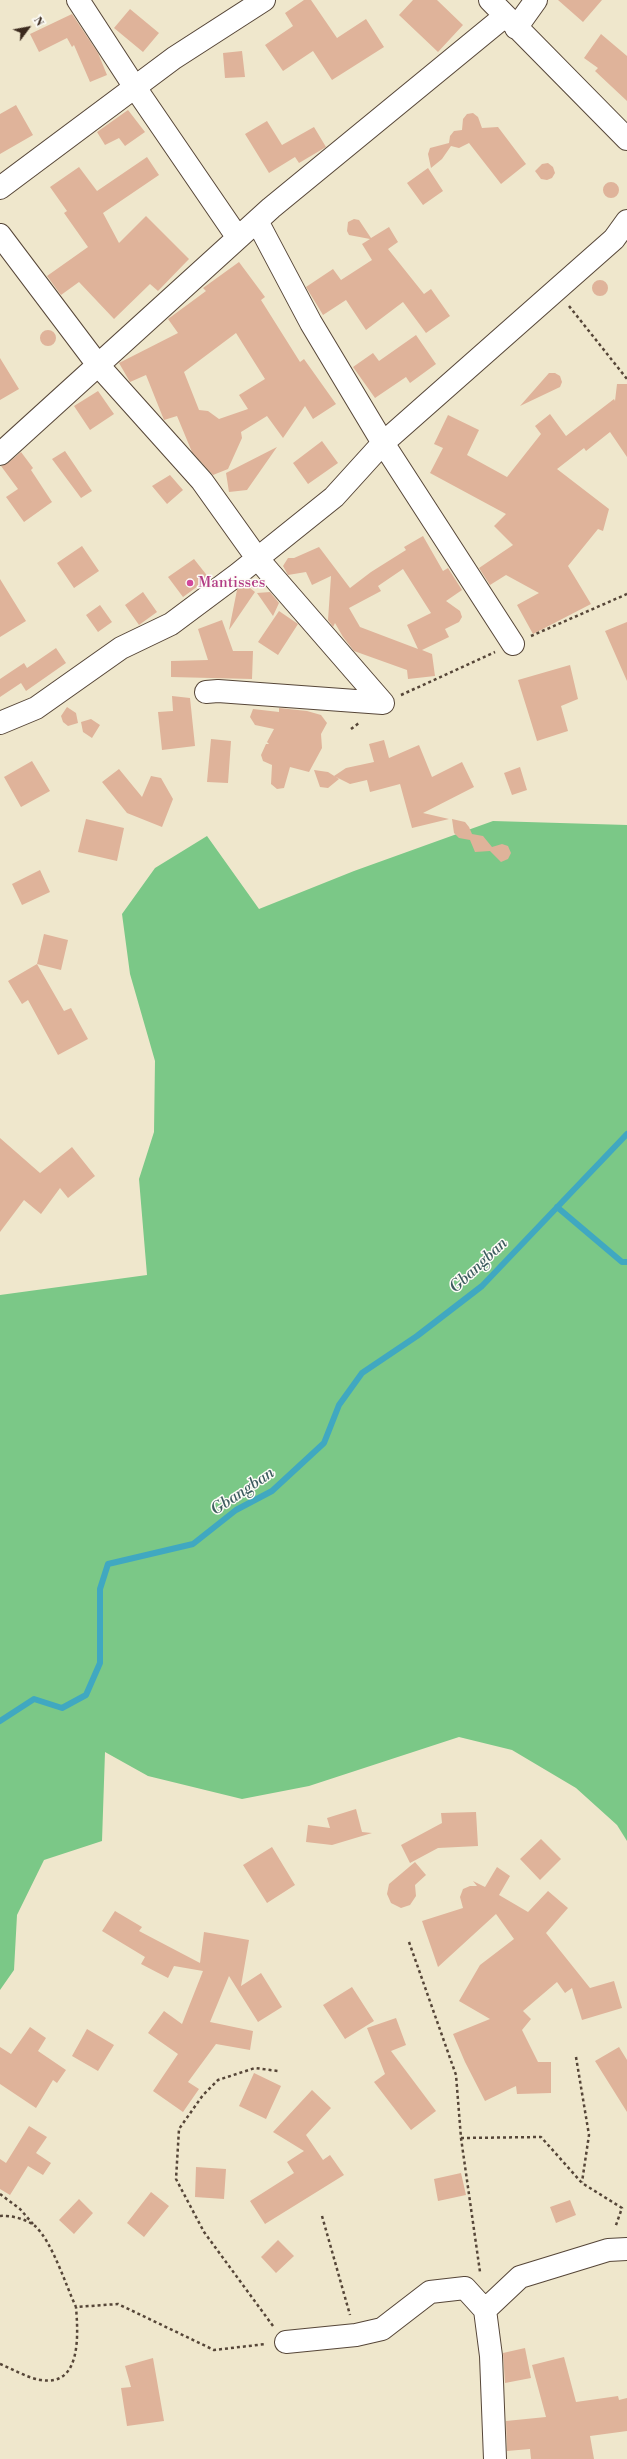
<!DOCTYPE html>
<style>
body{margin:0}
#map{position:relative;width:627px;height:2459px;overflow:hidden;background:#efe7cc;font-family:"Libre Bodoni",serif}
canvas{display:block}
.north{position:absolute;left:8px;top:8px;width:40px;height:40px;-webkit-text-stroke:3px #fdfcf7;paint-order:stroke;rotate:58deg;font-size:11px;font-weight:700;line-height:16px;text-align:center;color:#3b2a1e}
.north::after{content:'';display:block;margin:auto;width:14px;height:18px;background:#3b2a1e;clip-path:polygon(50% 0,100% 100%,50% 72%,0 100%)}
</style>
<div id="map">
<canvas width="627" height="2459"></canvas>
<div class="north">N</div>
</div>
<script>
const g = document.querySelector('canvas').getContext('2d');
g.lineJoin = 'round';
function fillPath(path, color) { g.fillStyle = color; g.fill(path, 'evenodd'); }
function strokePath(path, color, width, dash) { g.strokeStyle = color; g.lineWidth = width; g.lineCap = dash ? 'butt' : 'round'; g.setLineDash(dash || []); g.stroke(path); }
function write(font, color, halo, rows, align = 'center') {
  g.font = font + ' "Libre Bodoni",serif'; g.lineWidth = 3; g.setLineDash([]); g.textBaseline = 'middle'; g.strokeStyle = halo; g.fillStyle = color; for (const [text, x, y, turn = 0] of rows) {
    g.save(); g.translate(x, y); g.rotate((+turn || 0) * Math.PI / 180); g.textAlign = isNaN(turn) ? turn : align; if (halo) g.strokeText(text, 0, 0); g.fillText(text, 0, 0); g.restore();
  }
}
fillPath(new Path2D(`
 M 493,821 L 627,825 L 627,1841 L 617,1825 L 576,1788 L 512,1750 L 459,1737 L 309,1786 L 242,1799 L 148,1776 L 105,1752 L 102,1841 L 44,1860 L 17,1915 L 14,1970 L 0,1990 L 0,1295 L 147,1275 L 139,1179 L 154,1132 L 155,1061 L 130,974 L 122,914 L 155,868 L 207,836 L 259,909 L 354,871 Z`), '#7bc887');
strokePath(new Path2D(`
 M 557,1207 L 622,1262 L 627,1262
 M 0,1721 L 34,1699 L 62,1708 L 86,1695 L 100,1663 L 100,1589 L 108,1564 L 193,1544 L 236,1510 L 272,1491 L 324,1443 L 339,1405 L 362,1373 L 417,1336 L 482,1286 L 627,1134`), '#40a8c1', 6);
fillPath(new Path2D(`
 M 304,0 L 311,0 L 337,38 L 366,19 L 384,47 L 332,80 L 313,51 L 283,71 L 265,45 L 293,26 L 285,13 Z
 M 413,0 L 437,0 L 463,25 L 438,52 L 399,15 Z
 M 558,0 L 602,0 L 583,22 Z
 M 130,9 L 159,33 L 143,52 L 114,28 Z
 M 72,14 L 98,53 L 107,75 L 90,82 L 74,45 L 72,47 L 67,38 L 39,52 L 30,34 Z
 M 601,34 L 627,56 L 627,101 L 595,71 L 598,68 L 584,58 Z
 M 242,51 L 245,77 L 225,78 L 223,53 Z
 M 16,105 L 33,135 L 0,154 L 0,114 Z
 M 128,110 L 145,132 L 125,146 L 119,138 L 105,145 L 97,132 Z
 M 473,113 L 478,117 L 482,128 L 498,127 L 526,164 L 501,184 L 469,143 L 459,148 L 451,146 L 442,159 L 431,168 L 428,154 L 430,148 L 449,143 L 450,136 L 454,131 L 462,130 L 463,119 L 467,114 Z
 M 267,121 L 282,145 L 314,127 L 326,147 L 299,163 L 295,157 L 269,173 L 245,134 Z
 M 147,157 L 159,175 L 103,213 L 119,243 L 146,216 L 189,259 L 158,291 L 150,284 L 114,319 L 79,282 L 61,295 L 47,276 L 88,247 L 64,213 L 67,211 L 50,187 L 79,167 L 97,191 Z
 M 548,163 L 553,167 L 555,173 L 552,178 L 547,180 L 541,179 L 535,171 L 542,164 Z
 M 428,168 L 443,191 L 423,205 L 407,183 Z
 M603 190a8 8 0 1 1 16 0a8 8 0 1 1-16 0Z
 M 354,219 L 359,220 L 371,238 L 389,227 L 398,242 L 388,249 L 424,294 L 431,289 L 450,316 L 426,333 L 403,302 L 366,330 L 346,300 L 323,315 L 306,287 L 333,269 L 341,280 L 372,260 L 362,244 L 370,239 L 349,235 L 347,231 L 348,222 Z
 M 239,262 L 265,297 L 261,300 L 300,362 L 304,359 L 336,404 L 313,419 L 305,406 L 283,438 L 267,416 L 241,432 L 242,438 L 228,469 L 213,475 L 192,452 L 177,416 L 164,420 L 146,375 L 130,382 L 119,363 L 178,333 L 168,319 L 206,291 L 203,288 ZM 236,333 L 265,379 L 239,395 L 248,409 L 219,419 L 208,411 L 199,410 L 184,372 Z
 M592 288a8 8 0 1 1 16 0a8 8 0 1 1-16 0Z
 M40 338a8 8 0 1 1 16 0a8 8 0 1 1-16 0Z
 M 416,335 L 436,364 L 410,383 L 406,377 L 375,398 L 353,367 L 373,353 L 379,361 Z
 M 0,358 L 19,389 L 0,400 Z
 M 549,373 L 555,373 L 560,376 L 562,382 L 560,387 L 520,406 Z
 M 617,384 L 627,384 L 627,457 L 610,432 L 586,451 L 584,448 L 557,469 L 609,509 L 603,531 L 598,529 L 568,566 L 591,604 L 533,634 L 517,605 L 539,593 L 506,575 L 490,585 L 479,568 L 513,545 L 494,526 L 506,514 L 430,473 L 443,448 L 434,444 L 448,415 L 479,430 L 467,455 L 507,477 L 541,434 L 535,426 L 550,414 L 566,436 L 614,399 L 615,401 Z
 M 98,391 L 114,414 L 90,430 L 74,406 Z
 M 322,441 L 338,463 L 308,484 L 293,463 Z
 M 277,447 L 247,490 L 229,492 L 226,473 Z
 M 65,451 L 92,491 L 81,498 L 52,459 Z
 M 21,452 L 33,468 L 31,470 L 52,502 L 24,522 L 6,497 L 18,489 L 1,466 L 8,463 Z
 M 170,475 L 183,490 L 167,504 L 152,486 Z
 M 423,536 L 443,571 L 448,568 L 462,590 L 446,601 L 460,611 L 462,617 L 459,622 L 445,629 L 449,637 L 422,650 L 432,654 L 435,676 L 408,679 L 407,670 L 354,651 L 343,637 L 335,623 L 333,627 L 328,620 L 331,576 L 312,585 L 306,572 L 288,575 L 283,566 L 288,558 L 294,558 L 319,547 L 350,588 L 371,572 L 406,550 L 404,547 ZM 403,569 L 431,613 L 407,625 L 418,649 L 360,627 L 349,608 L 381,591 L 378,586 Z
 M 82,546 L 99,571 L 74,588 L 57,563 Z
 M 194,559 L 209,578 L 183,597 L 168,577 Z
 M 0,579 L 26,621 L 0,637 Z
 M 245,584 L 255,592 L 229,630 L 237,590 Z
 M 143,592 L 157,612 L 139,625 L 125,605 Z
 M 270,592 L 279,603 L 273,616 L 257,593 Z
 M 100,605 L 112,622 L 98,632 L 86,615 Z
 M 279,611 L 298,624 L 278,655 L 258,642 Z
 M 222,620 L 233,651 L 253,651 L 252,679 L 171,677 L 171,661 L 208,660 L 198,629 Z
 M 627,622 L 627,681 L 605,631 Z
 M 56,648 L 66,663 L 26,691 L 21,683 L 0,697 L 0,679 L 24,663 L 27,668 Z
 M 570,665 L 578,699 L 561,706 L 568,731 L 537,741 L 518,680 Z
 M 172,696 L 190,698 L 195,746 L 162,750 L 158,712 L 173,711 Z
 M 67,707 L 76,713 L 78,723 L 68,726 L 63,722 L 61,716 Z
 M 279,708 L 307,711 L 321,715 L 327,723 L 321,734 L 322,748 L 309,772 L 290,767 L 284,788 L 277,789 L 271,784 L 272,765 L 263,761 L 261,755 L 266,744 L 269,744 L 267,742 L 274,729 L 255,725 L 250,717 L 253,709 L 279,712 Z
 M 91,719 L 100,725 L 92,738 L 83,732 L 81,722 Z
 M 211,739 L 231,741 L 228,783 L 207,782 Z
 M 384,740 L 389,758 L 419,745 L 432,777 L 462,762 L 474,787 L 423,813 L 449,819 L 412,828 L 400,784 L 370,792 L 367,780 L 350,784 L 334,776 L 346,768 L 374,762 L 369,744 Z
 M 32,761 L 50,791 L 21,807 L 4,777 Z
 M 520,767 L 527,790 L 512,795 L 504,773 Z
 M 119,769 L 142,797 L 151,776 L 161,778 L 173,799 L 162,827 L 127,813 L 102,782 Z
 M 314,770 L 328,772 L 339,779 L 328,788 L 320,787 Z
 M 86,819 L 124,828 L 117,861 L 78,852 Z
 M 452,819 L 465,822 L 469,827 L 472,834 L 483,836 L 492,847 L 502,844 L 508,846 L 511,853 L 508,859 L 501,862 L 490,851 L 475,852 L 470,840 L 459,838 L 454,833 Z
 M 40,870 L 50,892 L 22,905 L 12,884 Z
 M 44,934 L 68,940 L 61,970 L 37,964 Z
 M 37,964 L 64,1011 L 71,1008 L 88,1039 L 58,1055 L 28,1000 L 22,1004 L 8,981 Z
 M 0,1138 L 40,1173 L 72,1147 L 95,1176 L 68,1198 L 60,1188 L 41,1214 L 24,1200 L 0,1232 Z
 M 356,1809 L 362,1832 L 372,1833 L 332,1845 L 306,1842 L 308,1825 L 330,1828 L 327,1818 Z
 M 476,1812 L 478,1846 L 438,1848 L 410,1863 L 401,1845 L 442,1823 L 441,1813 Z
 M 541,1839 L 561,1859 L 540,1880 L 520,1859 Z
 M 272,1847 L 295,1885 L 267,1903 L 243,1865 Z
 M 415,1862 L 426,1875 L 415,1885 L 416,1896 L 410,1905 L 401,1908 L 391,1903 L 387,1894 L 389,1884 Z
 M 497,1867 L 510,1876 L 499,1895 L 528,1912 L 548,1891 L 568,1908 L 546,1933 L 590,1988 L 614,1981 L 622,2008 L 582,2020 L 572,1988 L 565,1993 L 557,1982 L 523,2011 L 531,2019 L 522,2030 L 538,2062 L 551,2062 L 551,2093 L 517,2094 L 516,2086 L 485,2101 L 465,2062 L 453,2034 L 490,2019 L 459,2001 L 480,1965 L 514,1939 L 496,1914 L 438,1967 L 422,1921 L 463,1908 L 460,1897 L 463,1889 L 470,1886 L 477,1886 L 473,1881 L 485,1887 Z
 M 115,1911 L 142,1927 L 139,1931 L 200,1963 L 204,1932 L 249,1940 L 241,1986 L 261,1973 L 282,2007 L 258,2022 L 229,1976 L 210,2022 L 253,2031 L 250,2050 L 216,2044 L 188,2082 L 199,2089 L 183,2112 L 153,2091 L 178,2054 L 148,2033 L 164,2011 L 182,2024 L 203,1971 L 174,1966 L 168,1978 L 141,1964 L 145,1957 L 102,1931 Z
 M 352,1987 L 374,2021 L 345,2039 L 323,2005 Z
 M 396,2018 L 406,2045 L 391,2051 L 436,2111 L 411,2130 L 374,2082 L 385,2074 L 367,2028 Z
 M 30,2027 L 46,2038 L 38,2051 L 66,2070 L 57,2083 L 53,2080 L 36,2108 L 0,2084 L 0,2047 L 11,2054 Z
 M 87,2029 L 114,2045 L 98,2071 L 72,2056 Z
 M 619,2047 L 627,2060 L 627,2112 L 595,2061 Z
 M 254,2073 L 281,2086 L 266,2119 L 239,2106 Z
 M 312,2090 L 331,2108 L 306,2135 L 323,2160 L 330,2155 L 344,2175 L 265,2224 L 250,2201 L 294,2173 L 287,2162 L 304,2151 L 273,2132 Z
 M 29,2126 L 47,2137 L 36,2153 L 51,2163 L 43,2175 L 28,2166 L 10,2195 L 0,2189 L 0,2159 L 6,2163 Z
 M 196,2167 L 226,2169 L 224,2199 L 195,2197 Z
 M 461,2173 L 466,2195 L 438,2201 L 434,2179 Z
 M 151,2192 L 169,2206 L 144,2237 L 127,2223 Z
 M 79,2199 L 93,2213 L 74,2234 L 59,2220 Z
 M 570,2200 L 576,2215 L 556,2223 L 550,2207 Z
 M 278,2240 L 294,2256 L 276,2273 L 261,2257 Z
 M 525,2348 L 531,2378 L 505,2383 L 503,2353 Z
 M 564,2357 L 576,2402 L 618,2396 L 619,2400 L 627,2398 L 627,2431 L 590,2436 L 594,2459 L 531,2459 L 530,2449 L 507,2451 L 506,2421 L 546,2417 L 532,2365 Z
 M 153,2358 L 164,2421 L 127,2426 L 121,2388 L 131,2387 L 125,2366 Z`), '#dfb39a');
const minor = new Path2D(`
 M 78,0 L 134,86 L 238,238
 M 490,0 L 627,139
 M 516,28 L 536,0
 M 0,188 L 174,58 L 264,0
 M 257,221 L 311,323 L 383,443 L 513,644
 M 0,235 L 98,365 L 202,481 L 257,558 L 383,703
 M 0,454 L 271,208 L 505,16
 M 206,692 L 218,691 L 383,703
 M 0,723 L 36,708 L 121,648 L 171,624 L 238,574 L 334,497 L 383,443 L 614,239 L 627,221
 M 485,2310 L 520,2277 L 608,2250 L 627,2249
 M 286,2342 L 356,2335 L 382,2329 L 430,2292 L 465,2288 L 485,2310 L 491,2356 L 495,2459`);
strokePath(minor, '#564638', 24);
strokePath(new Path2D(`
 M 569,306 L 627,379
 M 531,636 L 627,594
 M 401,695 L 495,652
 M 351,729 L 359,723
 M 409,1942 L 456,2075 L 461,2138 L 480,2272
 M 576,2057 L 589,2135 L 582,2182
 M 461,2138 L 541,2137 L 582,2183 L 622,2208 L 615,2228
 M 0,2194 L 20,2209 L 33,2224
 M 0,2216 C 11,2215 26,2219 35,2226 C 52,2241 66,2286 76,2307 L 118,2304 L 214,2350 L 266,2344
 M 322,2216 L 350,2315
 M 273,2326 L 204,2232 L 176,2179 L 179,2129 L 203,2095 L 218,2080 L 255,2068 L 278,2071
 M 0,2364 C 13,2369 27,2378 41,2380 C 82,2387 78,2333 76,2307`), '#564638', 2.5, [3, 3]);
strokePath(minor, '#fff', 22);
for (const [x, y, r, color] of [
 [190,583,4,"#d1479c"]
]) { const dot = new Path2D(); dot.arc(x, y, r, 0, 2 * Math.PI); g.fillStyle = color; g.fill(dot); strokePath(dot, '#fdfcf7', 1.5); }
write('15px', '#b23c85', '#fdfcf7', [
 ["Mantisses",198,583]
], 'left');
write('italic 16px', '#3d5c5f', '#fdfcf7', [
 ["Gbangban",479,1266,-43],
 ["Gbangban",243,1492,-34]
]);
</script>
